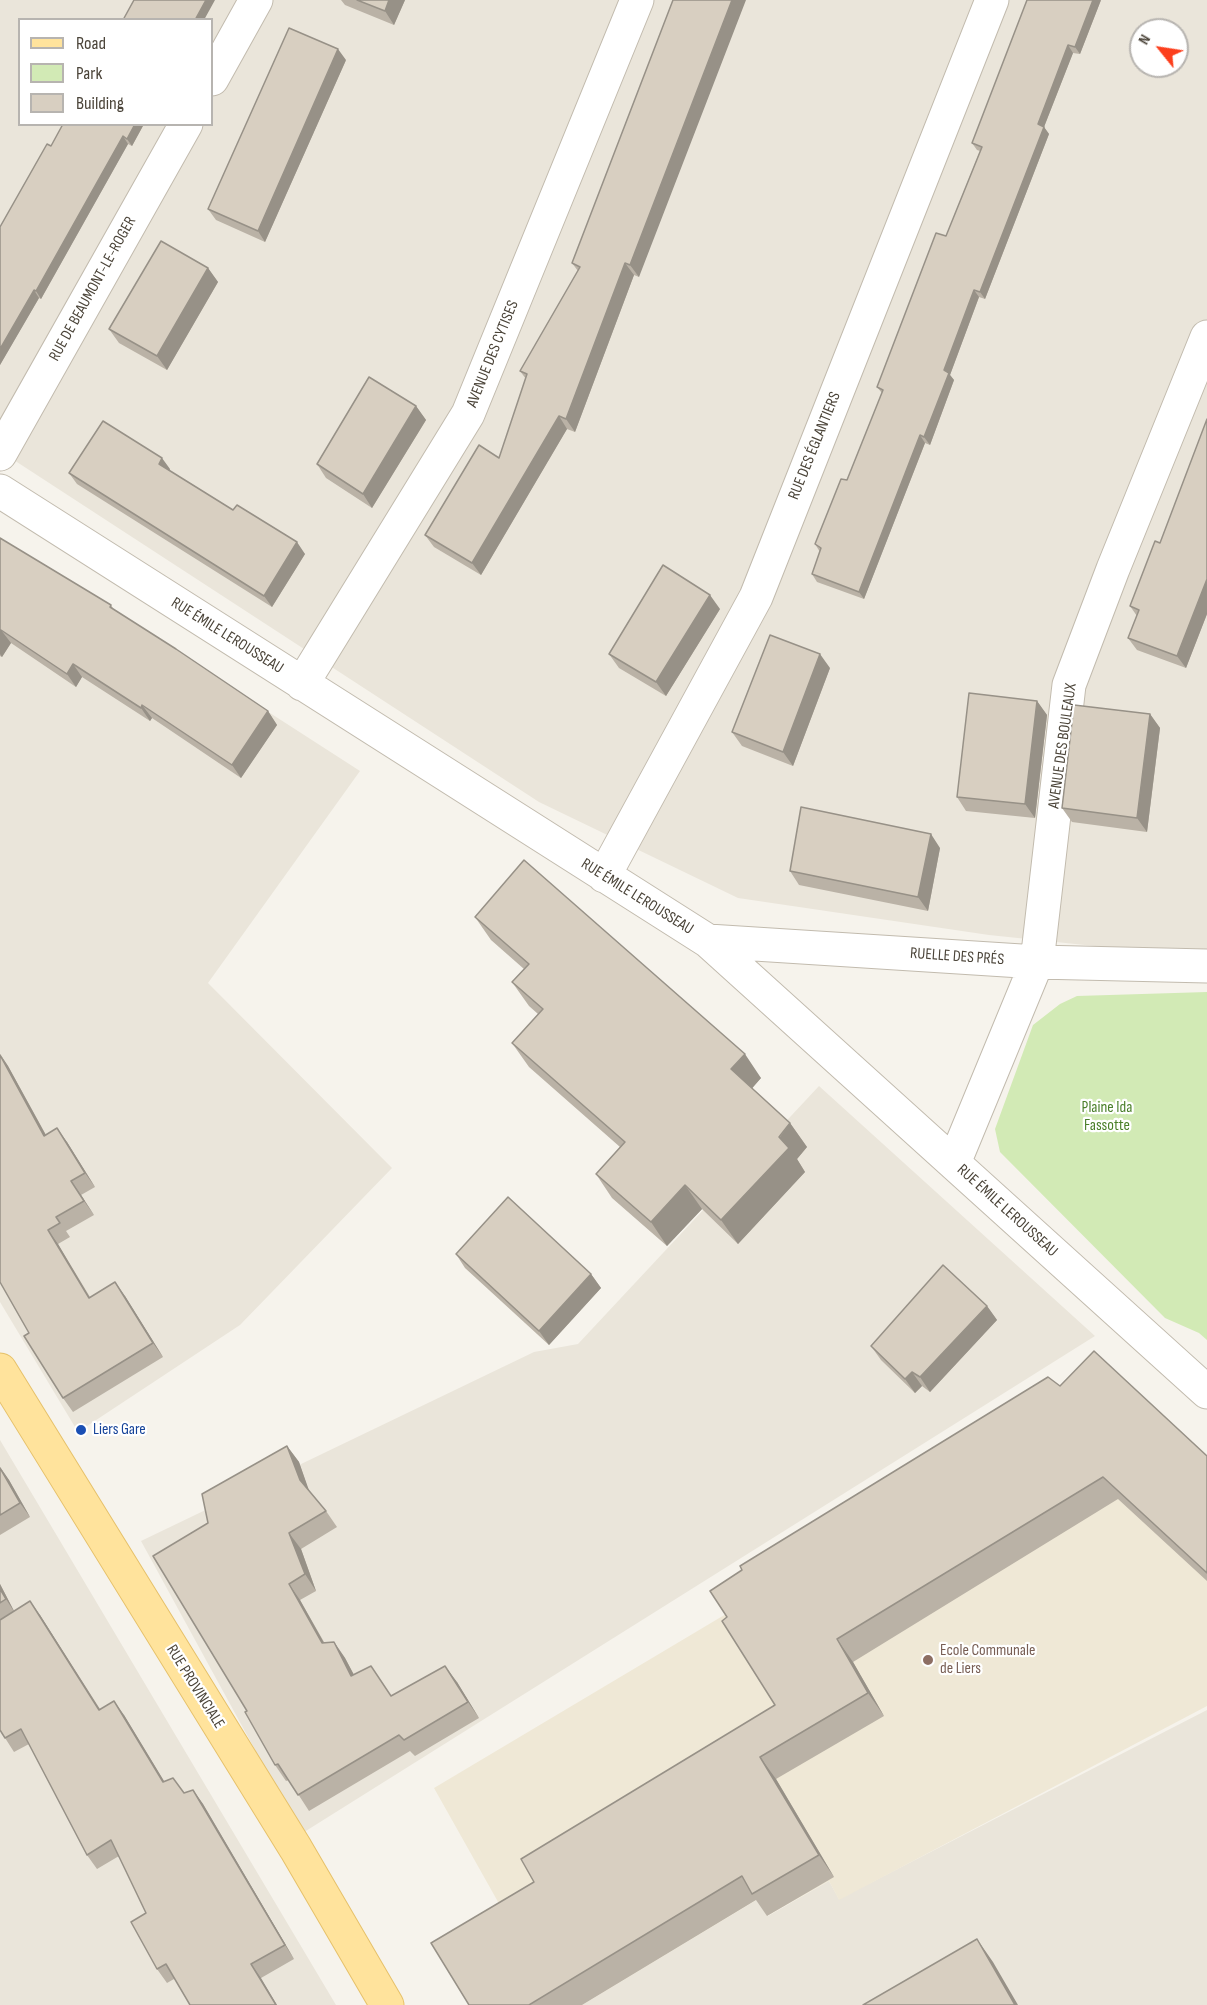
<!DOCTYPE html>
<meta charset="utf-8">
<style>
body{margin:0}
#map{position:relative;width:1207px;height:2005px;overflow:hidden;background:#f6f3ec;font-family:"Sofia Sans Condensed",sans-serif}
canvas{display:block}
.legend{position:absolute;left:18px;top:18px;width:195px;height:108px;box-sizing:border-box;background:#fff;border:2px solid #b7b4b0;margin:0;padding:8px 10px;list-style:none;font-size:18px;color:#4b4439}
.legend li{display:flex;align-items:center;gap:12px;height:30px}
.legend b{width:30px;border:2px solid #b7b4b0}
.north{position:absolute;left:1129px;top:18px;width:60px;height:60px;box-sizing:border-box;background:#fff;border:2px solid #b7b4b0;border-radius:50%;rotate:300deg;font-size:16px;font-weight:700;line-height:24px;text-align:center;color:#4b4439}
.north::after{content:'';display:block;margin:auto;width:21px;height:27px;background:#fc3f1d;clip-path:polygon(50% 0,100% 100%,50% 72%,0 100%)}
</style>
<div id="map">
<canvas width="1207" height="2005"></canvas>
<ul class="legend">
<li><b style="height:8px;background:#ffe39c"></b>Road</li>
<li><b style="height:16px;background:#d2eab5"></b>Park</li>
<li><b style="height:16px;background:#d8cfc1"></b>Building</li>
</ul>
<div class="north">N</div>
</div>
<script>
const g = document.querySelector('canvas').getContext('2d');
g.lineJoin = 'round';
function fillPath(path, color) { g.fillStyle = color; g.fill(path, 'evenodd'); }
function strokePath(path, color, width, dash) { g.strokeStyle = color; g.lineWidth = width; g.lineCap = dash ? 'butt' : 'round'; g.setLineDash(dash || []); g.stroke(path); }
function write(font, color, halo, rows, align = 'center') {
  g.font = font + ' "Sofia Sans Condensed",sans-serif'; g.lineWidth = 4.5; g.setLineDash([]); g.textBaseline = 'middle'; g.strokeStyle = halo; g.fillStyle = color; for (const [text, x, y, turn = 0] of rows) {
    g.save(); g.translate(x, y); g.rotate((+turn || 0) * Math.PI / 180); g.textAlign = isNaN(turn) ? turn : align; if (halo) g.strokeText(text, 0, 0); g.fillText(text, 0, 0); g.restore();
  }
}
fillPath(new Path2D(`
 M 0,0 L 1207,0 L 1207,949 L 1104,947 L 989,935 L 738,898 L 539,802 L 0,451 ZM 20,20 L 212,20 L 212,124 L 20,124 ZM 1141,30 L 1177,30 L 1177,66 L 1141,66 Z
 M 0,539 L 360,771 L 208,983 L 392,1168 L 240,1325 L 78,1432 L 0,1302 Z
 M 819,1086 L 1095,1336 L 301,1834 L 141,1541 L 534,1352 L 578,1344 Z
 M 0,1440 L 242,1847 L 336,2005 L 0,2005 Z
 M 1207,1710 L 1207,2005 L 582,2005 L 758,1899 L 768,1916 L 829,1881 L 839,1899 Z`), '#eae5da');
fillPath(new Path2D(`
 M 1207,1464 L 1207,1706 L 839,1900 L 829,1881 L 767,1916 L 758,1899 L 582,2005 L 556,2005 L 434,1788 L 726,1614 Z`), '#efe8d6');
fillPath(new Path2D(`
 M 1207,992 L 1207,1340 L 1199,1333 L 1165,1318 L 1000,1152 L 995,1129 L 1033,1025 L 1060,1004 L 1077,996 Z`), '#d2eab5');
const minor = new Path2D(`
 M 212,79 L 256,0
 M 0,454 L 186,124
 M 0,491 L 708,941 L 1207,1392
 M 302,684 L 468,414 L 637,0
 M 604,876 L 756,597 L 992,0
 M 708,941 L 1037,962 L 1207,966
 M 954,1163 L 1037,962 L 1069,685 L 1113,569 L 1207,337`);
const major = new Path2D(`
 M 0,1370 L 296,1849 L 387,2005`);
strokePath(minor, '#c2bbae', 35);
strokePath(major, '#e6c16a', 35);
strokePath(minor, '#fff', 33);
strokePath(major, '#ffe39c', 33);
fillPath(new Path2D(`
 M 341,0 L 405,0 L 394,25 L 345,5 Z
 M 673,0 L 639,277 L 634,275 L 575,432 L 567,429 L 481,575 L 434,547 L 425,535 L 499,458 L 526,379 L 520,371 L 578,271 L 572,263 Z
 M 1101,0 L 1080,54 L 1073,53 L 1044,127 L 1049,134 L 985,299 L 979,297 L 950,375 L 954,380 L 930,445 L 925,443 L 864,599 L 817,582 L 812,574 L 820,552 L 815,544 L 847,480 L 882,393 L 877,387 L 946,236 L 980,151 L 977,150 L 972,143 Z
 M 346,60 L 265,242 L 216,220 L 208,209 Z
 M 144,124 L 132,146 L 128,144 L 41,299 L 39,298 L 0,365 L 0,227 L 51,146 Z
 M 208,268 L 218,282 L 167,370 L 119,343 L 109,329 Z
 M 416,406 L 426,420 L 372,508 L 326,478 L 317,464 Z
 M 1207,419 L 1207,614 L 1186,668 L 1137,650 L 1128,638 L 1137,616 L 1130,606 L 1160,543 Z
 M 170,469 L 170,471 L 233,510 L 305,554 L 272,607 L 77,484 L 69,473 Z
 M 0,538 L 111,605 L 114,610 L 268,711 L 277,725 L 241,778 L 152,718 L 150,721 L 82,677 L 76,687 L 11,643 L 2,657 L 0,656 Z
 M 720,609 L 666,696 L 619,668 L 609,654 Z
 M 830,668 L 793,766 L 742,746 L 732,732 Z
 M 1037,701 L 1047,715 L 1035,818 L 966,811 L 957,797 Z
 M 1150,714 L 1160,728 L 1147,832 L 1072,822 L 1062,808 Z
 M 940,848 L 928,911 L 799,885 L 790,871 Z
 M 475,917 L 761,1078 L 752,1088 L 790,1123 L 807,1147 L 797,1159 L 805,1172 L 738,1244 L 702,1209 L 667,1246 L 612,1198 L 596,1174 L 620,1147 L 529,1067 L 512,1043 L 538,1014 L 529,1006 L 512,982 L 524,969 L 491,940 Z
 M 0,1054 L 8,1066 L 46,1135 L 67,1142 L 95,1187 L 81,1195 L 94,1215 L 66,1231 L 70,1237 L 58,1244 L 90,1297 L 125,1296 L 163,1357 L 73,1412 L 63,1398 L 29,1333 Z
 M 456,1254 L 591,1274 L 601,1288 L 549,1345 L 465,1268 Z
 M 987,1306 L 997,1320 L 930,1392 L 922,1386 L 915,1393 L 881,1360 L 871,1346 Z
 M 1060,1386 L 1207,1456 L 1207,1581 L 1118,1499 L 853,1662 L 884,1716 L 776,1779 L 834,1877 L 767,1916 L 756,1900 L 582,2005 L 469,2005 L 534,1882 L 775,1705 Z
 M 287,1446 L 299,1462 L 309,1492 L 326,1511 L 337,1527 L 301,1549 L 316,1591 L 300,1600 L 324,1642 L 334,1642 L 345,1658 L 354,1675 L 392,1696 L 457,1682 L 479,1718 L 415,1756 L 410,1751 L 309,1811 L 289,1780 L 286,1781 L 275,1765 L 247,1711 L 208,1523 Z
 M 0,1467 L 9,1480 L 30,1517 L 0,1535 Z
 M 0,1584 L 14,1611 L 40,1615 L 100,1709 L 124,1715 L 164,1781 L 184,1793 L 193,1790 L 203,1804 L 294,1959 L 261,1978 L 174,1979 L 167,1983 L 157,1969 L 146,1913 L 119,1856 L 97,1869 L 87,1855 L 29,1744 L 14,1752 L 0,1730 Z`), '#bab2a6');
fillPath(new Path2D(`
 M 206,0 L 215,0 L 204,20 L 195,20 Z
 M 389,0 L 405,0 L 394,25 L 385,11 Z
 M 732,0 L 746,0 L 639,277 L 630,265 Z
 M 1093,0 L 1101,0 L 1080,54 L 1075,47 Z
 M 1068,45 L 1073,53 L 1044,127 L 1049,134 L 985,299 L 980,292 L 1038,124 Z
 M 338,49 L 346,60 L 265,242 L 258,231 Z
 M 135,124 L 144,124 L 132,146 L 127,139 Z
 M 123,136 L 128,144 L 41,299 L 36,291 Z
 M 625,263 L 634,275 L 575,432 L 566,419 Z
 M 208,268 L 218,282 L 167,370 L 157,356 Z
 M 34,290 L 39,298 L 0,365 L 0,349 Z
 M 974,290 L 979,297 L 950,375 L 954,380 L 930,445 L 924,437 L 944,370 Z
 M 416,406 L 426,420 L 372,508 L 363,494 Z
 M 559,416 L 567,429 L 481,575 L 472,563 Z
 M 920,435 L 925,443 L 864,599 L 859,592 Z
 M 162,458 L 170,469 L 167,476 L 159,464 Z
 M 297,542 L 305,554 L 272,607 L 264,596 Z
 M 1207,579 L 1207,614 L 1186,668 L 1177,656 Z
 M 710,595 L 720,609 L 666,696 L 656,682 Z
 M 1,630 L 11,643 L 2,657 L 0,654 L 0,632 Z
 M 820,654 L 830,668 L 793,766 L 783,752 Z
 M 73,664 L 82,677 L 76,687 L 67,674 Z
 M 1037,701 L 1047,715 L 1035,818 L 1025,804 Z
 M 142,705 L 152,718 L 150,721 L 141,708 Z
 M 268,711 L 277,725 L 241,778 L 232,765 Z
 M 1150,714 L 1160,728 L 1147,832 L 1137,818 Z
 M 931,834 L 940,848 L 928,911 L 918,897 Z
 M 0,1054 L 8,1066 L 54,1150 L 44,1136 Z
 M 745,1054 L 761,1078 L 748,1093 L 731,1069 Z
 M 790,1123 L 807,1147 L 797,1159 L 805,1172 L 738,1244 L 721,1220 Z
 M 57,1128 L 67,1142 L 95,1187 L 85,1173 Z
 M 71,1181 L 81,1195 L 94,1215 L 84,1201 Z
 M 685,1185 L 702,1209 L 667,1246 L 651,1222 Z
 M 48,1230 L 58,1244 L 98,1312 L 89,1298 Z
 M 591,1274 L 601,1288 L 549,1345 L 539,1331 Z
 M 115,1282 L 125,1296 L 163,1357 L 153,1343 Z
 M 987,1306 L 997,1320 L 930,1392 L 920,1377 Z
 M 912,1372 L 922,1386 L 915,1393 L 905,1379 Z
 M 287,1446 L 299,1462 L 311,1496 L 300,1480 Z
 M 0,1467 L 9,1480 L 30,1517 L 20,1503 Z
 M 289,1533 L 301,1549 L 316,1591 L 305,1574 Z
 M 0,1584 L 15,1613 L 6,1599 L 0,1589 Z
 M 289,1584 L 300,1600 L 333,1659 L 322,1643 Z
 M 30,1601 L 40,1615 L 109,1724 L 99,1710 Z
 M 837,1639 L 853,1662 L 884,1716 L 868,1693 Z
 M 334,1642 L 345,1658 L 363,1692 L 351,1676 Z
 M 445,1666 L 457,1682 L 479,1718 L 468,1702 Z
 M 114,1701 L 124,1715 L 173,1796 L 163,1782 Z
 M 760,1757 L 776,1779 L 834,1877 L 819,1855 Z
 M 193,1790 L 203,1804 L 294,1959 L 285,1945 Z
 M 977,1939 L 993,1962 L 1018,2005 L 1015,2005 Z
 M 251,1964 L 261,1978 L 277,2005 L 276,2005 Z`), '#979187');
const building = new Path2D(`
 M 134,0 L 206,0 L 195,20 L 123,20 Z
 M 357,0 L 389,0 L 385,11 Z
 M 673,0 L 732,0 L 630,265 L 625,263 L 566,419 L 559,416 L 472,563 L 425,535 L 479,445 L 499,458 L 527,374 L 520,371 L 580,267 L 572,263 Z
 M 1027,0 L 1093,0 L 1075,47 L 1068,45 L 1038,124 L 1044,127 L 980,292 L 974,290 L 944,370 L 949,373 L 924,437 L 920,435 L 859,592 L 812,574 L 821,548 L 815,544 L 841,479 L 847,480 L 883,390 L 877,387 L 936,233 L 946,236 L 982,147 L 972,143 Z
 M 289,28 L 338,49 L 258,231 L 208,209 Z
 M 63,124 L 135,124 L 127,139 L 123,136 L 36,291 L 34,290 L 0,349 L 0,227 L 47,144 L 51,146 Z
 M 161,241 L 208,268 L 157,356 L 109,329 Z
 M 369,377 L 416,406 L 363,494 L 317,464 Z
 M 1207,419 L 1207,579 L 1177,656 L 1128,638 L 1139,610 L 1130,606 L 1155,541 L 1160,543 Z
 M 103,421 L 162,458 L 159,464 L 233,510 L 237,505 L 297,542 L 264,596 L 69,473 Z
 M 0,538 L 111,605 L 110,607 L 176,649 L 268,711 L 232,765 L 142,705 L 141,708 L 73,664 L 67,674 L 1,630 L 0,632 Z
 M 663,565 L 710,595 L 656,682 L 609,654 Z
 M 770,635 L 820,654 L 783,752 L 732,732 Z
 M 969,693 L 1037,701 L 1025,804 L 957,797 Z
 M 1074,705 L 1150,714 L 1137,818 L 1062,808 Z
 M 801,807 L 931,834 L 918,897 L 790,871 Z
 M 524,860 L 745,1054 L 731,1069 L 790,1123 L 779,1137 L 789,1148 L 721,1220 L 685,1185 L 651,1222 L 596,1174 L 625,1142 L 512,1043 L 543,1009 L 512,982 L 529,964 L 475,917 Z
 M 0,1055 L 44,1136 L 57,1128 L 85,1173 L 71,1181 L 84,1201 L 56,1217 L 60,1223 L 48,1230 L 89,1298 L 115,1282 L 153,1343 L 63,1398 L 24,1336 L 29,1333 L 0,1282 Z
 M 508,1197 L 591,1274 L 539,1331 L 456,1254 Z
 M 943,1265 L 987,1306 L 920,1377 L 912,1372 L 905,1379 L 871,1346 Z
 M 1094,1351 L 1207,1456 L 1207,1573 L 1103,1477 L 837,1639 L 868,1693 L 760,1757 L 819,1855 L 752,1894 L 742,1876 L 529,2005 L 469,2005 L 431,1943 L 534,1882 L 521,1859 L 775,1705 L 722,1621 L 727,1617 L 710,1591 L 742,1570 L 740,1566 L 1048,1377 L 1060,1386 Z
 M 287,1446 L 300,1480 L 326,1511 L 289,1533 L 305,1574 L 289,1584 L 322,1643 L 334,1642 L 351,1676 L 371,1666 L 391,1696 L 445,1666 L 468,1702 L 404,1740 L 399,1735 L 298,1795 L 278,1764 L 275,1765 L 245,1712 L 247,1711 L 153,1556 L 208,1523 L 202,1494 Z
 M 0,1468 L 20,1503 L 0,1515 Z
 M 0,1589 L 6,1599 L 0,1603 Z
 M 30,1601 L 99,1710 L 114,1701 L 163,1782 L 173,1778 L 184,1793 L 193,1790 L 285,1945 L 251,1964 L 276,2005 L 190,2005 L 166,1964 L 157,1969 L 131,1922 L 146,1913 L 111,1840 L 87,1855 L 21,1729 L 5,1738 L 0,1730 L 0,1620 Z
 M 977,1939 L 1015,2005 L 863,2005 Z`);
fillPath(building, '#d8cfc1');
strokePath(building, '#979187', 1.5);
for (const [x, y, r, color] of [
 [81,1430,6,"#1a4fb4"],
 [928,1660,6,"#8d6e63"]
]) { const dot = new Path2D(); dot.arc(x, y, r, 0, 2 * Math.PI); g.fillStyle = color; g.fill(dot); strokePath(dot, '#fff', 2); }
write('16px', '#4b4439', '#fff', [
 ["RUE DE BEAUMONT-LE-ROGER",93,289,-61],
 ["AVENUE DES CYTISES",493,354,-68],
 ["RUE DES ÉGLANTIERS",815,446,-68],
 ["RUE ÉMILE LEROUSSEAU",227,636,32],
 ["AVENUE DES BOULEAUX",1063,746,-82],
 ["RUE ÉMILE LEROUSSEAU",637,897,32],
 ["RUELLE DES PRÉS",957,957,4],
 ["RUE ÉMILE LEROUSSEAU",1007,1211,42],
 ["RUE PROVINCIALE",195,1687,58]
]);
write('16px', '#4a7f2a', '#fff', [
 ["Plaine Ida",1107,1108],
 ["Fassotte",1107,1126]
]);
write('16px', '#164399', '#fff', [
 ["Liers Gare",93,1430]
], 'left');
write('16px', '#785e54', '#fff', [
 ["Ecole Communale",940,1651],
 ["de Liers",940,1669]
], 'left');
</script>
